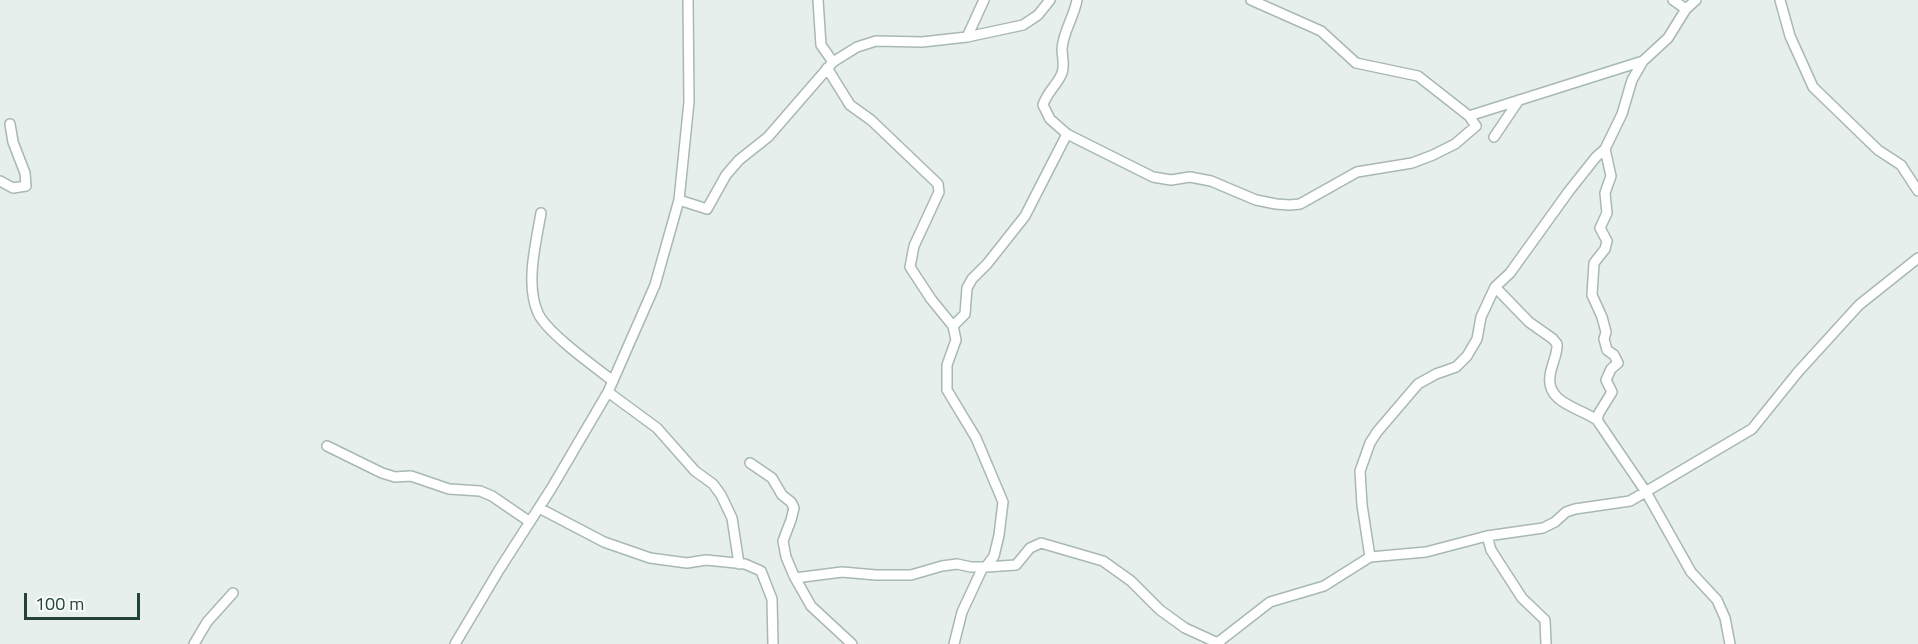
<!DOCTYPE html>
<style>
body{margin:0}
#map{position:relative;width:1918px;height:644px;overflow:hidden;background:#e6efeb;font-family:"Titillium Web",sans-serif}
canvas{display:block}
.scale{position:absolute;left:24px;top:593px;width:116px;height:27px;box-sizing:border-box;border:3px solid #24423a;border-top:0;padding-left:8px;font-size:18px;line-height:21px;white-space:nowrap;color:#24423a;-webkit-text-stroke:4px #f7fbf9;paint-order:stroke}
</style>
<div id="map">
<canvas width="1918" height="644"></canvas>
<div class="scale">100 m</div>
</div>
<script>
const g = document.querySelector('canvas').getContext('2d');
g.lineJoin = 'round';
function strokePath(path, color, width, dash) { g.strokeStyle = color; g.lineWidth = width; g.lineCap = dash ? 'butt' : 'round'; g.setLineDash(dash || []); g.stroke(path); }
const minor = new Path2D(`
 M 818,0 L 821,45 L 833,62
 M 1077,0 C 1074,17 1063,32 1062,49 C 1062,57 1065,65 1062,73 C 1058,84 1047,92 1043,105 L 1050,119 L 1067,134 L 1153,177 L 1171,180 L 1190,177 L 1211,181 L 1256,200 L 1276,204 L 1290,205 L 1300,204 L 1357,172 L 1412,163 L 1433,155 L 1455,144 L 1476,126 L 1469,116
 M 1251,0 L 1321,31 L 1356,63 L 1418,76 L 1469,116 L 1643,61
 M 1673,0 L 1686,9
 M 1696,0 L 1686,9 L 1668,38 L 1643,61 L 1632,80 L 1622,114 L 1605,149 L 1611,176 L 1605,193 L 1607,213 L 1600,228 L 1607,241 L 1605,249 L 1594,263 L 1592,295 L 1602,317 L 1606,332 L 1604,339 L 1607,350 L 1614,355 L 1618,363 L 1611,369 L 1606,380 L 1612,392 L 1599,413 L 1597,420 L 1646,492 L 1691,572 L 1717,600 L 1725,618 L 1730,644
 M 1780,0 L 1790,36 L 1813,87 L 1878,150 L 1901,165 L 1918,191
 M 967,37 L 1023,25 L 1038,15 L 1050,0
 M 827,68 L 850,105 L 871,120 L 938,184 L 939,192 L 914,246 L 910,267 L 931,299 L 953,326 L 956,340 L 947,365 L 947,390 L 976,438 L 1003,502 L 999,535 L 994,556 L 986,567 L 983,567 L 962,612 L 954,644
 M 1494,137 L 1519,100
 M 0,181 L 13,188 L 26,186 L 25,173 L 13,142 L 10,124
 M 679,200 L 707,209 L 726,175 L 739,160 L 768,137 L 833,62 L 857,47 L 876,41 L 922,42 L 967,37 L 984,0
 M 541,213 C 536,243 525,284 538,313 C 546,332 595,367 613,381
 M 1495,287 L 1529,322 L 1553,339 L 1557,344 C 1558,354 1551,365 1550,376 C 1546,403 1580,408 1597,420
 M 953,326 L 965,314 L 967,288 L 972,279 L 987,264 L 1025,216 L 1067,134
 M 608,392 L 657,428 L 695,471 L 713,484 L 721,495 L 732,518 L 739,564
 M 327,446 L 382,473 L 395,477 L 411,476 L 449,489 L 480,491 L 492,496 L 530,522
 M 750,463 L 772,478 L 782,495 L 791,502 L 794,508 L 791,520 L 783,541 L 786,557 L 794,576 L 811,606 L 852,644
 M 539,508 L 604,542 L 650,558 L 687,563 L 706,560 L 726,562 L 745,564 L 761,571 L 772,599 L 773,644
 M 1370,557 L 1362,505 L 1360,471 L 1370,443 L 1377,432 L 1418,384 L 1436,374 L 1456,367 L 1467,356 L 1477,339 L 1481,317 L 1495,287 L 1510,273 L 1569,191 L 1596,157 L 1605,149
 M 986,567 L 1016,565 L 1030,548 L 1041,543 L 1103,561 L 1131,581 L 1160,610 L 1185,628 L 1220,644
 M 795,578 L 842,572 L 876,575 L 911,575 L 942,566 L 957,564 L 971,567 L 983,567
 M 194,644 L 207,622 L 233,593
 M 455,644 L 499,570 L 551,489 L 608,392 L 655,285 L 679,200 L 689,102 L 688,0
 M 1216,644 L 1270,602 L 1324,586 L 1370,557 L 1426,552 L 1487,536
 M 1546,644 L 1545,620 L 1522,598 L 1491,550 L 1487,536 L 1543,528 L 1555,522 L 1566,512 L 1575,509 L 1630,501 L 1752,429 L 1798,372 L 1859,305 L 1918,258`);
strokePath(minor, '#a8b8b2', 12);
strokePath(minor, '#fff', 9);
</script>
